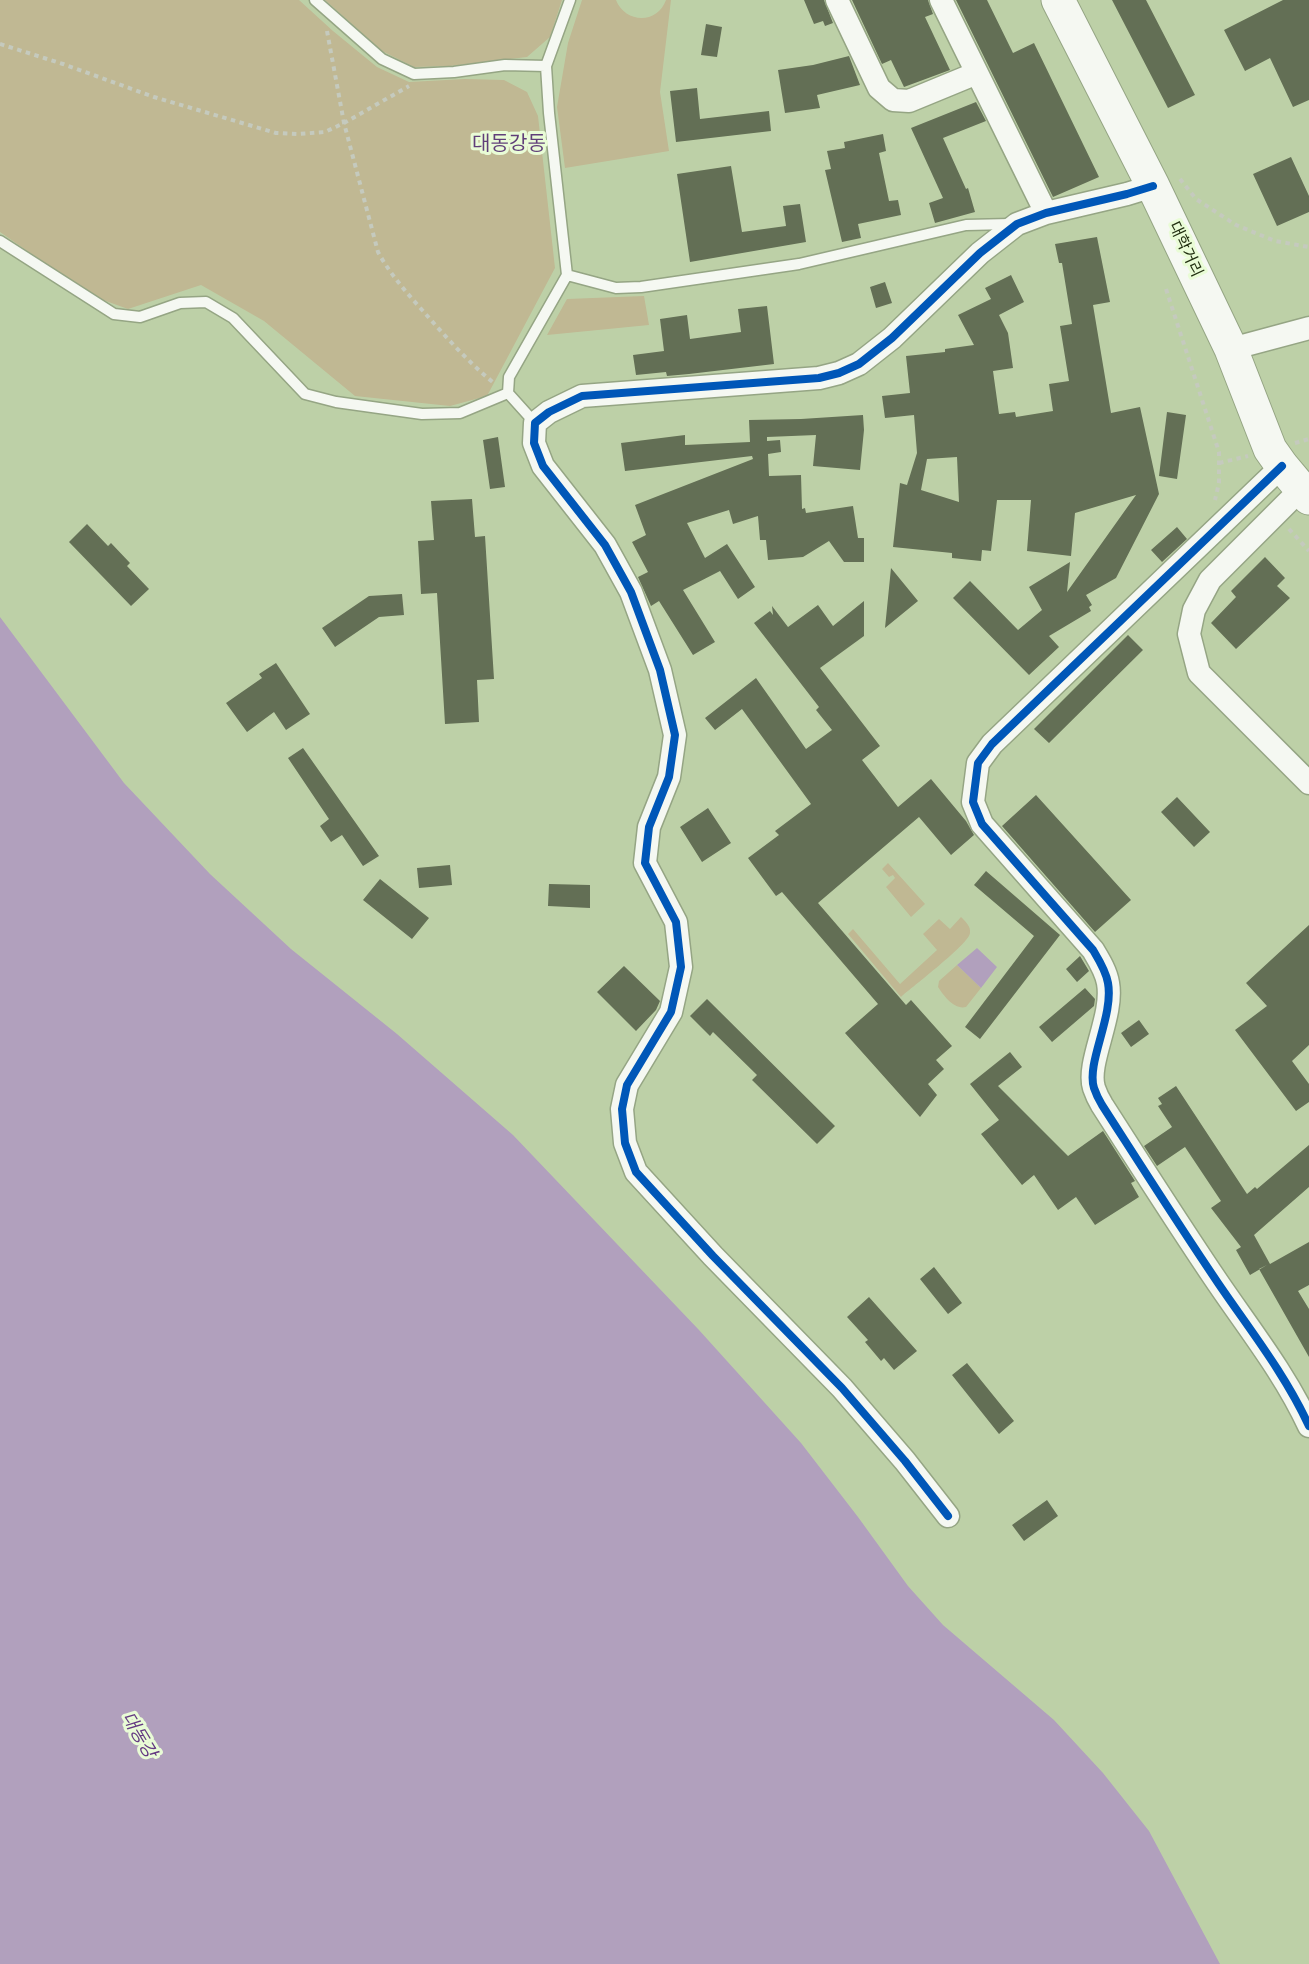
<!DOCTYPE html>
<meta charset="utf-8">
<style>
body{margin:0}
canvas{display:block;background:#bdd0a7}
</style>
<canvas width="1309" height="1964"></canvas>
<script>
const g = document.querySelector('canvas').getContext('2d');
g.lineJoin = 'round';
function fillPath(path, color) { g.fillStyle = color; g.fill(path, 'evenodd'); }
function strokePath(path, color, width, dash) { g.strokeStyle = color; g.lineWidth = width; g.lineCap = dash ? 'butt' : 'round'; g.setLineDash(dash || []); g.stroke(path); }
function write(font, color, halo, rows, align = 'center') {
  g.font = font + ' Overpass,"Noto Sans KR",sans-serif'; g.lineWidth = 6; g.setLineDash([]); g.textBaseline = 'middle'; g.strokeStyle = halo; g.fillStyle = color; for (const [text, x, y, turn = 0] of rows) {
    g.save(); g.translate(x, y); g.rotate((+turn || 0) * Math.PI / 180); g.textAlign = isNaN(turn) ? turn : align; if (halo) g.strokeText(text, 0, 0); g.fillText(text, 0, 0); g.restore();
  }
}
fillPath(new Path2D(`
 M 0,0 L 299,0 L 333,31 L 377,67 L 409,82 L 465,79 L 504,80 L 527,92 L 538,116 L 555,268 L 487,396 L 450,406 L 355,396 L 264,321 L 201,285 L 128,309 L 92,296 L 0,232 Z
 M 325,0 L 562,0 L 550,37 L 527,57 L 450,66 L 414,67 L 382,51 Z
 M 582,0 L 616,0 C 625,23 657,25 666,0 L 671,0 L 660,92 L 669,151 L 565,168 L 557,107 L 568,43 Z
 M 644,296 L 649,325 L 547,335 L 567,299 Z
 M 888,863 L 925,904 L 911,917 L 886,887 L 895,878 L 893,875 L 889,877 L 882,869 Z
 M 961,917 C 965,921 971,926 970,933 C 969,944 912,987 901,997 L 848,934 L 853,929 L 900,984 L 937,950 L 923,934 L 939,919 L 950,929 Z
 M 957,965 L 981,988 L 966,1007 C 954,1010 944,996 938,987 L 939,981 Z`), '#c0b893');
fillPath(new Path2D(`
 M 0,617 L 124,783 L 210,874 L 291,949 L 397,1034 L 513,1135 L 699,1330 L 801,1443 L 858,1517 L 908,1586 L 943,1625 L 1054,1720 L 1103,1773 L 1149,1831 L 1220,1964 L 0,1964 Z
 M 977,948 L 997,967 L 981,988 L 957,965 Z`), '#b1a0bd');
fillPath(new Path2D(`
 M 804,0 L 824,0 L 833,23 L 825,26 L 823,21 L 814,24 Z
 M 852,0 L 928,0 L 933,14 L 925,17 L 950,70 L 904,87 L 891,60 L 882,64 Z
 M 956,0 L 987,0 L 1013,53 L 1034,43 L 1099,177 L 1053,197 Z
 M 1112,0 L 1146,0 L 1195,95 L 1168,108 Z
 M 1283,0 L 1309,0 L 1309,100 L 1293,107 L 1270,58 L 1245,71 L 1224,30 Z
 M 706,24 L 722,27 L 717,57 L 701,55 Z
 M 849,56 L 860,85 L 817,95 L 820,108 L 785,113 L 778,70 L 813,65 Z
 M 697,88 L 700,119 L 769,111 L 771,131 L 676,142 L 670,91 Z
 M 976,102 L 986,121 L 943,138 L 966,189 L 968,188 L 975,212 L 935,223 L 929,203 L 943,198 L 911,128 Z
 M 883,134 L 886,151 L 879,153 L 889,201 L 898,200 L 901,215 L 858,224 L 861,238 L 842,242 L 825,170 L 831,169 L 827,151 L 845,148 L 844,142 Z
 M 1291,157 L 1309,196 L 1309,212 L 1277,226 L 1253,174 Z
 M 731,166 L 742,232 L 786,226 L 783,206 L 800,204 L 806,242 L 690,262 L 677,174 Z
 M 1097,237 L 1110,302 L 1093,305 L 1111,413 L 1140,407 L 1159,494 L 1116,578 L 1086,595 L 1092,605 L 1089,607 L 1091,611 L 1049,636 L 1059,647 L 1029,675 L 953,598 L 970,581 L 1018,630 L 1042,610 L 1029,587 L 1070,562 L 1067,592 L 1136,495 L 1075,513 L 1071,556 L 1027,551 L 1031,500 L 997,500 L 991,551 L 982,550 L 981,561 L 952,558 L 952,553 L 893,547 L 900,483 L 907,485 L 917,453 L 914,415 L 885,418 L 882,396 L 910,393 L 906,356 L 945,352 L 945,349 L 974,345 L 958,315 L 991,299 L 985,288 L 1011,275 L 1024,302 L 999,315 L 1008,333 L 1013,368 L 993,371 L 999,414 L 1015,412 L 1016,417 L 1053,411 L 1049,384 L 1069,381 L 1060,326 L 1072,324 L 1062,263 L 1059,263 L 1055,244 ZM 957,457 L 959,502 L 921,490 L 927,459 Z
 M 885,282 L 892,303 L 876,308 L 870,287 Z
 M 767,306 L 774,364 L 689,374 L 667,376 L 666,372 L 636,375 L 633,355 L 664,351 L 660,319 L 687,315 L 690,339 L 741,332 L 738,309 Z
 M 1167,412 L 1186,415 L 1177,479 L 1159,476 Z
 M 863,415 L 864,430 L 860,470 L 813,466 L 816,435 L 767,437 L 767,441 L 780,440 L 781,452 L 768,454 L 769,476 L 801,475 L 802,509 L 805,508 L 806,513 L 853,506 L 858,538 L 864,538 L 864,562 L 844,562 L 829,541 L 803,557 L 768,560 L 766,540 L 760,540 L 758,516 L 733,524 L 729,510 L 687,523 L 705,558 L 727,544 L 755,587 L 738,599 L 720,571 L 683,590 L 715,642 L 693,655 L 659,601 L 651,606 L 638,577 L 648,572 L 632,542 L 646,535 L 635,505 L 753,459 L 752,456 L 625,471 L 621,443 L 685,435 L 685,445 L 750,442 L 749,420 L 801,419 Z
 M 498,437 L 505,487 L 490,489 L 483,440 Z
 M 472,499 L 475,537 L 485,536 L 494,679 L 477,680 L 479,722 L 445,724 L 437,593 L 421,594 L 418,541 L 434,540 L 431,501 Z
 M 87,524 L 108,546 L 111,543 L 130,563 L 127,566 L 149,589 L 131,606 L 69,542 Z
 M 1177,527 L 1187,539 L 1162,562 L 1151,550 Z
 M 1265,557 L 1285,578 L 1277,586 L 1290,598 L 1236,649 L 1211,623 L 1236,597 L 1231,591 Z
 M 891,568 L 918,601 L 885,628 Z
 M 402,594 L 404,615 L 379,617 L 335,647 L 322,628 L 369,596 Z
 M 864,601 L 864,636 L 820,668 L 880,746 L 862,760 L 898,807 L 931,779 L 966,821 L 974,835 L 951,855 L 919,817 L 818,903 L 906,1005 L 911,1000 L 952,1046 L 936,1060 L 944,1069 L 928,1084 L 937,1095 L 920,1117 L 845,1033 L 878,1004 L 782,892 L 776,896 L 748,858 L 779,835 L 775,831 L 811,804 L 742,709 L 715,730 L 705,718 L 756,678 L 806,749 L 832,730 L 816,710 L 819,707 L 754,623 L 770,611 L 773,615 L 772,606 L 788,627 L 818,605 L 833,626 Z
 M 1128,635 L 1143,650 L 1049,743 L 1034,729 Z
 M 276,663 L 310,714 L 286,730 L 274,712 L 247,732 L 226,703 L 262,678 L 259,674 Z
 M 303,748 L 379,856 L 363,866 L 342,835 L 331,842 L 320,826 L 329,819 L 288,758 Z
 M 1036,795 L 1131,900 L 1095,932 L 1002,826 Z
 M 1177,797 L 1210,832 L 1194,847 L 1161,812 Z
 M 708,808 L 731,843 L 702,862 L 680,827 Z
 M 450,865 L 452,885 L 419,888 L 417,868 Z
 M 986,871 L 1060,935 L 980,1039 L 965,1027 L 1034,936 L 974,885 Z
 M 380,879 L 429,918 L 412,939 L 363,900 Z
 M 549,884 L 590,885 L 590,908 L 548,906 Z
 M 1309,925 L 1309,1045 L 1292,1061 L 1309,1084 L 1309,1102 L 1296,1111 L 1235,1030 L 1267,1006 L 1246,983 Z
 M 1080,956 L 1089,971 L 1077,982 L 1066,969 Z
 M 624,966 L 660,1001 L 656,1010 L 636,1031 L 597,992 Z
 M 1085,988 L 1095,999 L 1094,1006 L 1052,1042 L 1039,1027 Z
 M 707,999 L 835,1126 L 817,1144 L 752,1080 L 757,1075 L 713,1032 L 710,1036 L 690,1016 Z
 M 1139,1020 L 1149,1034 L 1131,1047 L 1121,1033 Z
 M 1010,1052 L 1022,1067 L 998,1086 L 1068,1156 L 1103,1131 L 1135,1181 L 1131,1183 L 1139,1197 L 1095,1225 L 1076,1197 L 1058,1210 L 1034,1175 L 1022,1185 L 981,1134 L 999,1120 L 970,1084 Z
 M 1176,1086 L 1247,1194 L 1255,1187 L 1257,1189 L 1309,1145 L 1309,1187 L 1254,1235 L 1270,1264 L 1309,1242 L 1309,1285 L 1298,1291 L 1309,1309 L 1309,1357 L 1259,1269 L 1267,1265 L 1250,1275 L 1236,1250 L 1241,1247 L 1211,1208 L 1221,1201 L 1185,1147 L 1157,1166 L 1144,1146 L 1172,1127 L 1158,1106 L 1162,1104 L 1158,1098 Z
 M 934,1267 L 962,1303 L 948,1314 L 920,1279 Z
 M 869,1297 L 917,1351 L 894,1370 L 884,1358 L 881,1361 L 865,1342 L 868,1340 L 847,1317 Z
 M 967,1363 L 1014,1421 L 999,1434 L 952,1375 Z
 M 1047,1500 L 1058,1516 L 1024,1541 L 1012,1525 Z`), '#636f55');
const service = new Path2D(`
 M 315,0 L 382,59 L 414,74 L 454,72 L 505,65 L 546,66
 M 0,241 L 114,314 L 140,317 L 180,303 L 206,302 L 233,318 L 305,394 L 336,402 L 422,414 L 460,413 L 508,393
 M 567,275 L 616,288 L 641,287 L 799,264 L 966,225 L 1011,224
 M 535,423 L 508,393 L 509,377 L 567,275 L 549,113 L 546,66 L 570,0`);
const minor = new Path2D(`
 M 837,0 L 879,88 L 893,100 L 909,101 L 977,73
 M 941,0 L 1046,213
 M 1231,349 L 1309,328
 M 1282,466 L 992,744 L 978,763 L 973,802 L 982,824 L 1093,950 C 1099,960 1106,971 1108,983 C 1114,1016 1086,1063 1094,1088 C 1096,1094 1099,1100 1102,1105 C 1140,1164 1178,1224 1218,1283 C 1250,1330 1285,1374 1309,1426
 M 1300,490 L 1210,580 L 1194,610 L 1189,634 L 1199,673 L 1309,783
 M 948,1516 L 905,1461 L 842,1388 L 713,1256 L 636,1172 L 625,1143 L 622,1109 L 627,1085 L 671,1012 L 681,967 L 676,922 L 645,863 L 649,827 L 669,777 L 675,735 L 660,670 L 631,592 L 605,545 L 543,466 L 534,443 L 535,423 L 549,412 L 582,396 L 819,378 L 839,373 L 859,364 L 892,338 L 980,253 L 1017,224 L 1046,213 L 1127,194 L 1153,186`);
const primary = new Path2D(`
 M 1058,0 L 1153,186 L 1231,349 L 1270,449 L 1282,466 L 1309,498`);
strokePath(service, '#95a584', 13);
strokePath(minor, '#95a584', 25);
strokePath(primary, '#95a584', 35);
strokePath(new Path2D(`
 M 327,31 L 344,123 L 378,252 C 390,274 406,292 423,311 C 445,336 468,362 495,384
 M 0,44 L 63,64 L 154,97 L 276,133 L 298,134 L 325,132 L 344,123 L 409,86
 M 1180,179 L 1196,199 L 1236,225 L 1275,241 L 1309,247
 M 1166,289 L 1219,452 L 1219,483 L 1215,500
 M 1295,443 L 1309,439
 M 1219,463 L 1248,456
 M 1289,529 L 1309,551`), '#c5cabe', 4, [4.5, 4.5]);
strokePath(service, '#f5f8f2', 10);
strokePath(minor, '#f5f8f2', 22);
strokePath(primary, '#f5f8f2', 33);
strokePath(new Path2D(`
 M 1282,466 L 992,744 L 978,763 L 973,802 L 982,824 L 1093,950 C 1099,960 1106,971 1108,983 C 1114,1016 1086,1063 1094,1088 C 1096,1094 1099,1100 1102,1105 C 1140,1164 1178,1224 1218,1283 C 1250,1330 1285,1374 1309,1426
 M 948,1516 L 905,1461 L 842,1388 L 713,1256 L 636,1172 L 625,1143 L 622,1109 L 627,1085 L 671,1012 L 681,967 L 676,922 L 645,863 L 649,827 L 669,777 L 675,735 L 660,670 L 631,592 L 605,545 L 543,466 L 534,443 L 535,423 L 549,412 L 582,396 L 819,378 L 839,373 L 859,364 L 892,338 L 980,253 L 1017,224 L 1046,213 L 1127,194 L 1153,186`), '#0057b8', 8);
write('16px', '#1f2d0e', '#e9fcd6', [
 ["대학거리",1184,250,65]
]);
write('italic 18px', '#643a82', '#e9fcd6', [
 ["대동강",137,1736,59]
]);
write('20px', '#603f79', '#e9fcd6', [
 ["대동강동",509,146]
]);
</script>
